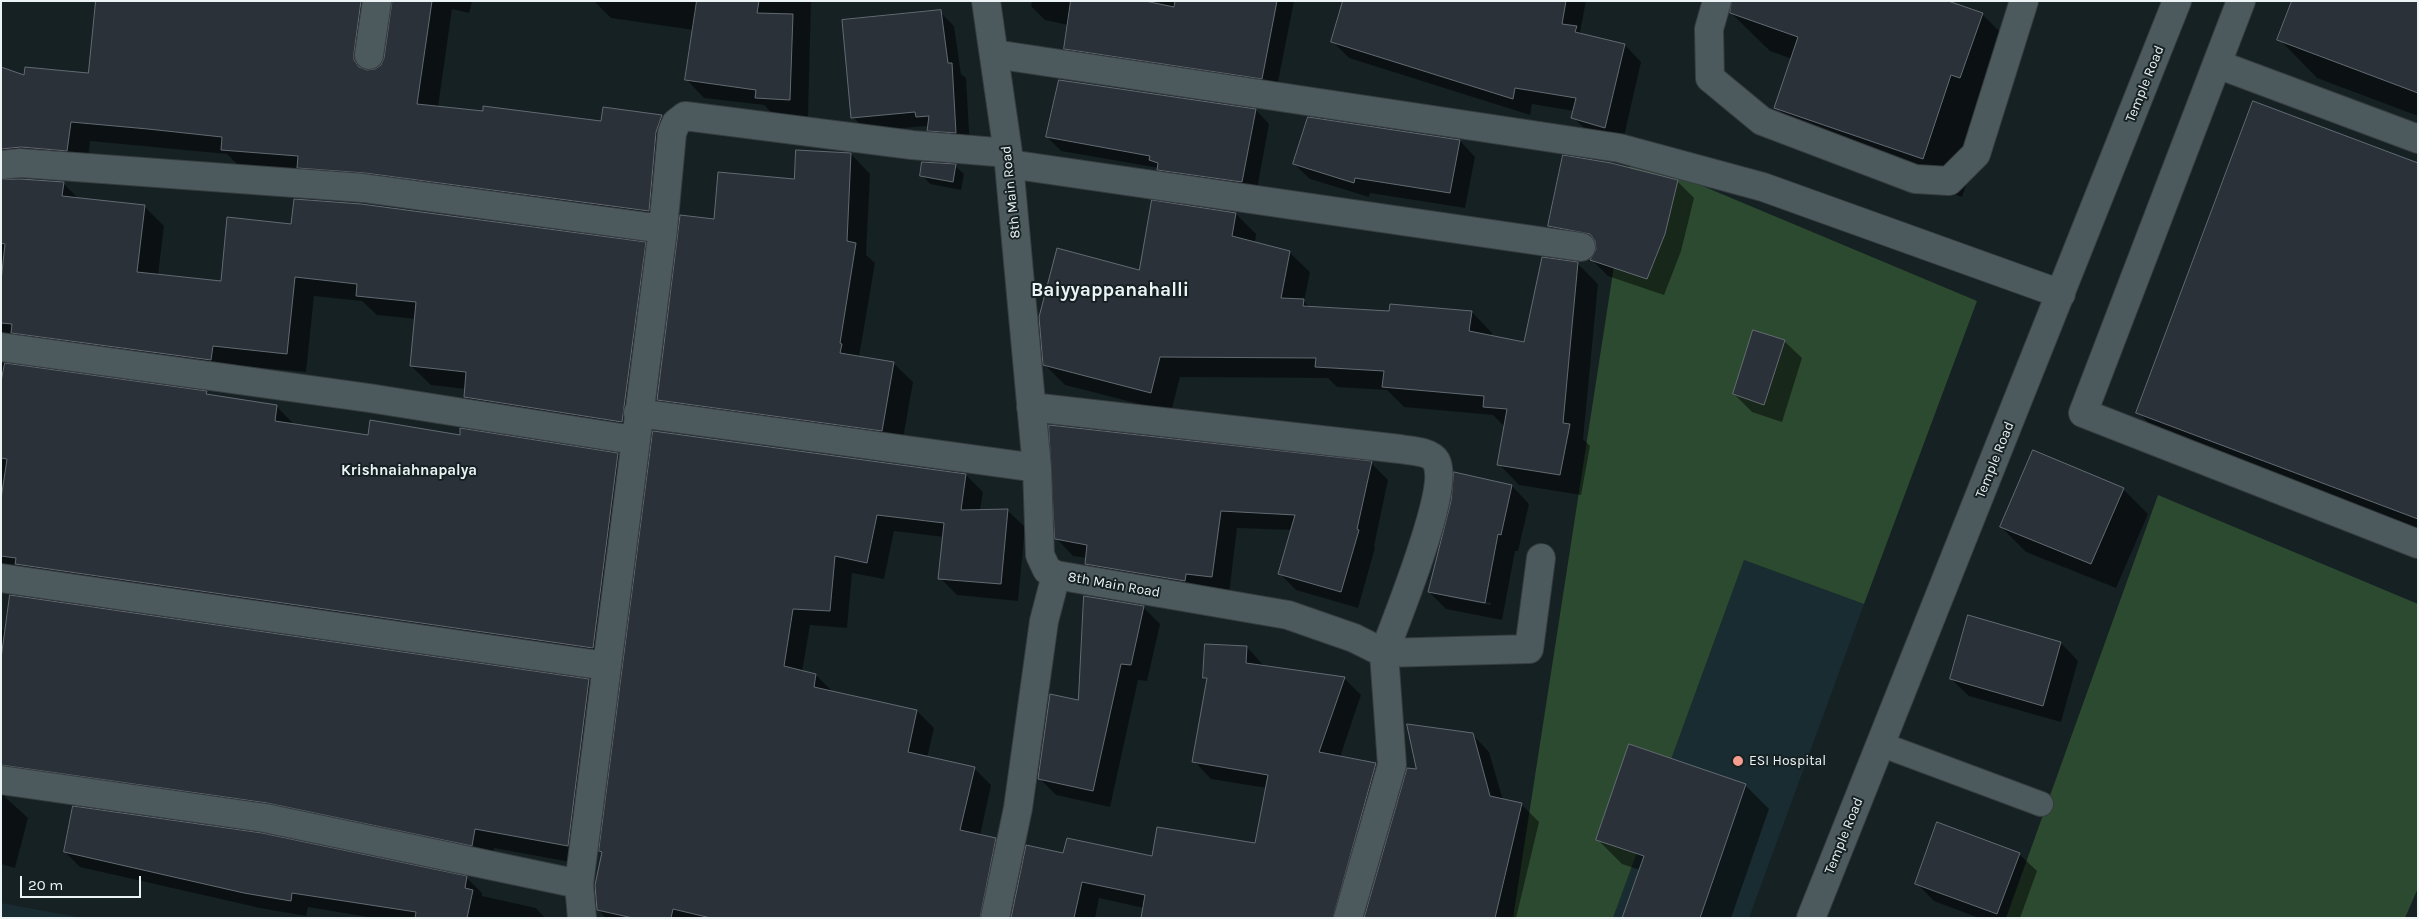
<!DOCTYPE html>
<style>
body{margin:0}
#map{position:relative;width:2419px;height:919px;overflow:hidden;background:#162124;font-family:Karla,sans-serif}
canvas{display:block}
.frame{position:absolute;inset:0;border:2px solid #ebf3f5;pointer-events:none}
.scale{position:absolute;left:20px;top:876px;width:121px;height:22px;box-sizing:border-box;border:2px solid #ebf3f5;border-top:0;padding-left:6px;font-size:15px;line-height:18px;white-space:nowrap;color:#ebf3f5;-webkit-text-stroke:4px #162124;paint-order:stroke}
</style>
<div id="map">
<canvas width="2419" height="919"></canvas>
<div class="frame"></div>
<div class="scale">20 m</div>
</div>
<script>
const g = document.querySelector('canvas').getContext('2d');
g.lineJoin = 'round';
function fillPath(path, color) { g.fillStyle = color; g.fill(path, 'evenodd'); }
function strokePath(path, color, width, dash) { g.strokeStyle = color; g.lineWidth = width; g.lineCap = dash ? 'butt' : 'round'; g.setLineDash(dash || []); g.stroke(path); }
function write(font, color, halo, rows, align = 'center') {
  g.font = font + ' Karla,sans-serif'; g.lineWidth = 4; g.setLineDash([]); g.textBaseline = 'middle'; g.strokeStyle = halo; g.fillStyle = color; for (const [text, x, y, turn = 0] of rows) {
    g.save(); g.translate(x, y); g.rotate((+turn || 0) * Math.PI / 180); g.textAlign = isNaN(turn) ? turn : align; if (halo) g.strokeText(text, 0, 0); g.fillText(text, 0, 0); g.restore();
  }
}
fillPath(new Path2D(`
 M 1744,560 L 1864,604 L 1749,918 L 1613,918 Z
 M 1,903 L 83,918 L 1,918 Z`), '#192c31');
fillPath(new Path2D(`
 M 1631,156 L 1977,301 L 1864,604 L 1744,560 L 1613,918 L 1513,918 Z
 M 2158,495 L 2418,604 L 2418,888 L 2405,918 L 2006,918 Z`), '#2c4a2f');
fillPath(new Path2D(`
 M 97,1 L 472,1 L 469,13 L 452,9 L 438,107 L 602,123 L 604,109 L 662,117 L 681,136 L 668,230 L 242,169 L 227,154 L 90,141 L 87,170 L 6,178 L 6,181 L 63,183 L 79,199 L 144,206 L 164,226 L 158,275 L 222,282 L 292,225 L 645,244 L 664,263 L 642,441 L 485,416 L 465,397 L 466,389 L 431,385 L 411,366 L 416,319 L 377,315 L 362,301 L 314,296 L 306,372 L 232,365 L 230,379 L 8,356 L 5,365 L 206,392 L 209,396 L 277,407 L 296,426 L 369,437 L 461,436 L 462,430 L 618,455 L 637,474 L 613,667 L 1,582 L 1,69 L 25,77 L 90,75 ZM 394,4 L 383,65 L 373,72 L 384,11 Z
 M 594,1 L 811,1 L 808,117 L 774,115 L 764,105 L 704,98 L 687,80 L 694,30 L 611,18 Z
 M 1032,1 L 1294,1 L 1276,92 L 1079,63 L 1065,48 L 1068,25 L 1045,20 L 1031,6 Z
 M 1345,1 L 1586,1 L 1580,32 L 1584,36 L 1625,45 L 1641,62 L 1622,145 L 1590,134 L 1573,117 L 1574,111 L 1532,104 L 1530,115 L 1349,58 L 1332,41 Z
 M 2418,1 L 2418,116 L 2317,78 L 2279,39 Z
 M 940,12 L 954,26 L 961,74 L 966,78 L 970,147 L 943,144 L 926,126 L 867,131 L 853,117 Z
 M 1731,13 L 1982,14 L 2021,53 L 1990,113 L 1962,197 L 1814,146 L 1776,107 L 1792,59 L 1770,51 Z
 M 1052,108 L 1256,110 L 1269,124 L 1256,195 L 1172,183 L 1159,168 L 1061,151 L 1047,137 Z
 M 1460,141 L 1475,157 L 1465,208 L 1370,193 L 1369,197 L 1310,179 L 1294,164 Z
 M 851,154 L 870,174 L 866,255 L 875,263 L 859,357 L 893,363 L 913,382 L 901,450 L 678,419 L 658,399 L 715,220 Z
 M 2418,164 L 2418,542 L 2176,451 L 2138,412 Z
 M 955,166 L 964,174 L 961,190 L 930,184 L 922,175 Z
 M 1677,181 L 1694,198 L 1681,251 L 1664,295 L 1608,276 L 1591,259 L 1598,249 L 1566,243 L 1550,226 Z
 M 1153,202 L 1236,214 L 1256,234 L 1255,243 L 1289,252 L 1310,272 L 1304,302 L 1310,307 L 1390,313 L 1472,312 L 1492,333 L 1491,337 L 1525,343 L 1577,263 L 1598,284 L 1583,439 L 1590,446 L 1581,495 L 1519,485 L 1499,464 L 1505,427 L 1493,415 L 1404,407 L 1387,390 L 1337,387 L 1328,378 L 1180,377 L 1171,412 L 1065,385 L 1044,364 L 1140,272 Z
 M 1784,341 L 1802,358 L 1782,422 L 1752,412 L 1734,394 Z
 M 654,432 L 966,475 L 983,492 L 980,510 L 1007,510 L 1025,527 L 1018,601 L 957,595 L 940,578 L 944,537 L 894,531 L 884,579 L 852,573 L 847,628 L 810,625 L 802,672 L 816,675 L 833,692 L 917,711 L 934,728 L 927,758 L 974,768 L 991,785 L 980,836 L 995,839 L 1012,857 L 1000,918 L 606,918 L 598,910 L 603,853 L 600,851 Z
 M 1371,463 L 1388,480 L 1374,546 L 1375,548 L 1358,608 L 1296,590 L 1279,573 L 1291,530 L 1237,528 L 1229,594 L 1104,581 L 1087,564 L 1087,558 L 1073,556 L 1056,538 Z
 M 1455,473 L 1512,486 L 1529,504 L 1518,551 L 1515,551 L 1502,620 L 1446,609 L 1429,592 L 1452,502 ZM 1448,595 L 1491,603 L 1491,605 L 1448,597 Z
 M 2123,489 L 2148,514 L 2116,588 L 2026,552 L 2001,527 Z
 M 11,597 L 589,681 L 608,700 L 587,865 L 494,848 L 492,864 L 8,789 L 5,797 L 28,818 L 15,868 L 1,864 L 1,630 L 7,630 Z
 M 1143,607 L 1160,624 L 1147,681 L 1138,680 L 1110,807 L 1056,795 L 1039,778 L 1079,702 Z
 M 1969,617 L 2061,643 L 2078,661 L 2061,722 L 1969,696 L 1951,679 Z
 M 1247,647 L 1264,666 L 1344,678 L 1361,695 L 1340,757 L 1376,764 L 1393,782 L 1354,918 L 1142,918 L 1144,908 L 1099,898 L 1095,918 L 1012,918 L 1064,855 L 1153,857 L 1256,845 L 1267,788 L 1211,779 L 1194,761 L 1208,682 L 1204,678 Z
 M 1472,734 L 1489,752 L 1503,800 L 1521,804 L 1539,822 L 1516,918 L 1366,918 L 1417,771 Z
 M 1745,785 L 1769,809 L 1731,918 L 1623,918 L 1640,870 L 1622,864 L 1598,840 Z
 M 65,852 L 467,878 L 482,893 L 482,896 L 536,908 L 545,918 L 374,918 L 308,907 L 306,916 L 260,908 L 80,867 Z
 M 2019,854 L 2037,871 L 2020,918 L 1979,918 L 1934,901 L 1916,883 Z`), '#0007');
const building = new Path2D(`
 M 96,1 L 361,1 L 354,53 L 354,60 L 359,67 L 367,70 L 375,69 L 381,65 L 384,58 L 392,1 L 432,1 L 417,104 L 483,111 L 483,106 L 601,121 L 603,107 L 662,115 L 656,132 L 649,211 L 365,173 L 297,168 L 298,156 L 221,150 L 222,137 L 148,129 L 71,122 L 67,151 L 21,147 L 1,149 L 1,67 L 24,75 L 25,67 L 88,73 Z
 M 697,1 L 759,1 L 757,13 L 793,14 L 790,100 L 755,98 L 756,90 L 685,80 Z
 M 1071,1 L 1145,1 L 1174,7 L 1175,1 L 1277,1 L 1262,79 L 1064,49 Z
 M 1343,1 L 1566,1 L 1562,24 L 1577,26 L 1575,32 L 1625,44 L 1605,128 L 1571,118 L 1576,98 L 1515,88 L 1513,99 L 1331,42 Z
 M 1732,1 L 1948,1 L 1983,13 L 1960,78 L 1951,75 L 1923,159 L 1774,108 L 1798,37 L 1730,13 Z
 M 2292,1 L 2418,1 L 2418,93 L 2277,40 Z
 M 941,10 L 948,63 L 952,63 L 956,133 L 927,131 L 929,116 L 916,117 L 915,112 L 851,118 L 842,20 Z
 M 1059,80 L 1256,109 L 1242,182 L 1157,170 L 1158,163 L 1149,160 L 1150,156 L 1046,137 Z
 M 2253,101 L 2418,163 L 2418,519 L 2136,413 Z
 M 1308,117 L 1460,140 L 1450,193 L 1355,178 L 1354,183 L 1293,164 Z
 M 796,150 L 851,153 L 847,241 L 856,243 L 840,343 L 842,344 L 840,353 L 894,362 L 882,431 L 657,400 L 680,215 L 714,219 L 718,172 L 794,179 Z
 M 1563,155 L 1611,163 L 1678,180 L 1665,234 L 1647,279 L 1590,260 L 1596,249 L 1595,241 L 1590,234 L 1548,226 Z
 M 922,162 L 956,164 L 953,182 L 920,176 Z
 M 20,179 L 64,182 L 62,196 L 145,205 L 137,272 L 221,281 L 227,217 L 291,224 L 294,199 L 361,204 L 646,242 L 622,422 L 464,397 L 466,372 L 410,366 L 416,302 L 356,296 L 357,284 L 295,277 L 287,354 L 213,346 L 211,360 L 11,333 L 12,324 L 1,323 L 1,281 L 5,244 L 1,243 L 1,180 Z
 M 1152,200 L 1236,213 L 1232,236 L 1290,251 L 1281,298 L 1304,299 L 1303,306 L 1389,311 L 1390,304 L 1472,311 L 1469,331 L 1524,342 L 1542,257 L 1578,262 L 1563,423 L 1570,424 L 1560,475 L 1497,465 L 1507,409 L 1483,407 L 1484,396 L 1382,387 L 1384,371 L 1315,367 L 1316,358 L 1160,357 L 1151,393 L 1043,365 L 1039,317 L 1057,248 L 1139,270 Z
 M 1753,330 L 1785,340 L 1764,405 L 1733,394 Z
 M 5,363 L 207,391 L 206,394 L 277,405 L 275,421 L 368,435 L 370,420 L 460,435 L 460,428 L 618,453 L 593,648 L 15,564 L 16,558 L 1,556 L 1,499 L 7,459 L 1,458 L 1,382 Z
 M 1049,425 L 1372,461 L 1357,529 L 1359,530 L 1341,592 L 1278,574 L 1295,515 L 1221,511 L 1212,577 L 1186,574 L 1185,581 L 1085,564 L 1087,545 L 1055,539 Z
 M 653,431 L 966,474 L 961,510 L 1008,509 L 1001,584 L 938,579 L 944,523 L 877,515 L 867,563 L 835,556 L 830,611 L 793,609 L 784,666 L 816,674 L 814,687 L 917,710 L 908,752 L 975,767 L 960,830 L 996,838 L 980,918 L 711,918 L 673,909 L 671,918 L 633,918 L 597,910 L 595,885 L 602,852 L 599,851 Z
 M 2033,450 L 2124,488 L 2091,564 L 2000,527 Z
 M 1454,472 L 1512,485 L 1501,535 L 1498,534 L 1485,603 L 1428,592 L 1451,501 Z
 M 10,595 L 589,679 L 568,846 L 475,829 L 472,846 L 267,803 L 1,765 L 1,659 Z
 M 1084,596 L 1144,606 L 1131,665 L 1121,664 L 1093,791 L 1038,779 L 1050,694 L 1078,700 Z
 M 1968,615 L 2061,642 L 2043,706 L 1950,679 Z
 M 1205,644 L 1247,646 L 1246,663 L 1345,677 L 1319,752 L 1376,763 L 1333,918 L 1141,918 L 1145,895 L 1082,882 L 1074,918 L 1011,918 L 1026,845 L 1063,853 L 1067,838 L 1152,856 L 1157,827 L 1255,843 L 1268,775 L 1192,762 L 1207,678 L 1203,678 Z
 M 1407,724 L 1473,733 L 1490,796 L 1522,803 L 1495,918 L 1364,918 L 1407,768 L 1416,769 Z
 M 1629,744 L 1746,784 L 1700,918 L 1622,918 L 1644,856 L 1596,840 Z
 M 73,806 L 262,833 L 467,876 L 465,888 L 473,890 L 467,918 L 415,918 L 416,912 L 292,893 L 291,901 L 244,893 L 64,852 Z
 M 1937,822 L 2020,853 L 1997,914 L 1915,884 Z`);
fillPath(building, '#2b3139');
strokePath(building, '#626a72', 1);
const service = new Path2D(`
 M 1880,744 L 2041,804`);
const minor = new Path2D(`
 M 986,1 L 1008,153 L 1037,468 L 1040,555 L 1047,570 L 1056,575 L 1288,615 L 1354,638 L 1384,653 L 1392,765 L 1348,918
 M 1717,1 L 1709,29 L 1710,78 L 1762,121 L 1915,179 L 1949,181 L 1976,154 L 2024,1
 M 2241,1 L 2083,413 L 2418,544
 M 994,54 L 1619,148 L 1763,187 L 2061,294
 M 369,55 L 377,1
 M 2217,64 L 2418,139
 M 1009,164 L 1581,247
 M 1,165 L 20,163 L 363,188 L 663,229
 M 1,347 L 369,398 L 634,440
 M 1031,407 L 1400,449 C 1410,451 1430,451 1436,461 C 1451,488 1396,620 1384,653 L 1529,649 L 1541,558
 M 638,413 L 1037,468
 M 1,578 L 606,666
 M 1,780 L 265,818 L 579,884
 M 582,918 L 579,884 L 663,229 L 672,133 L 676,123 L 685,116 L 912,145 L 1008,153
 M 995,918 L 1018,808 L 1044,621 L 1056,575
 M 1811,918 L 2177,1`);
strokePath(service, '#363d40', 26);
strokePath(minor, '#363d40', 30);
strokePath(service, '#4d5a5d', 24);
strokePath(minor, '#4d5a5d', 28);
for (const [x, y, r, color] of [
 [1738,761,6,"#f59d8e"]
]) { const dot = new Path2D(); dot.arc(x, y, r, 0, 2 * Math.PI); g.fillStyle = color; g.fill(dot); strokePath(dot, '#162124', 2); }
write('14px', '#ebf3f5', '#162124', [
 ["Temple Road",2145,84,-68],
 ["8th Main Road",1011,192,-96],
 ["Temple Road",1995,460,-68],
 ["8th Main Road",1114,585,10],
 ["Temple Road",1844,836,-68]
]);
write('14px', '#ebf3f5', '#162124', [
 ["ESI Hospital",1749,761]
], 'left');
write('bold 15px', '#ebf3f5', '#162124', [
 ["Krishnaiahnapalya",409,471]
]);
write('bold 19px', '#ebf3f5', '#162124', [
 ["Baiyyappanahalli",1110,291]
]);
</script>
